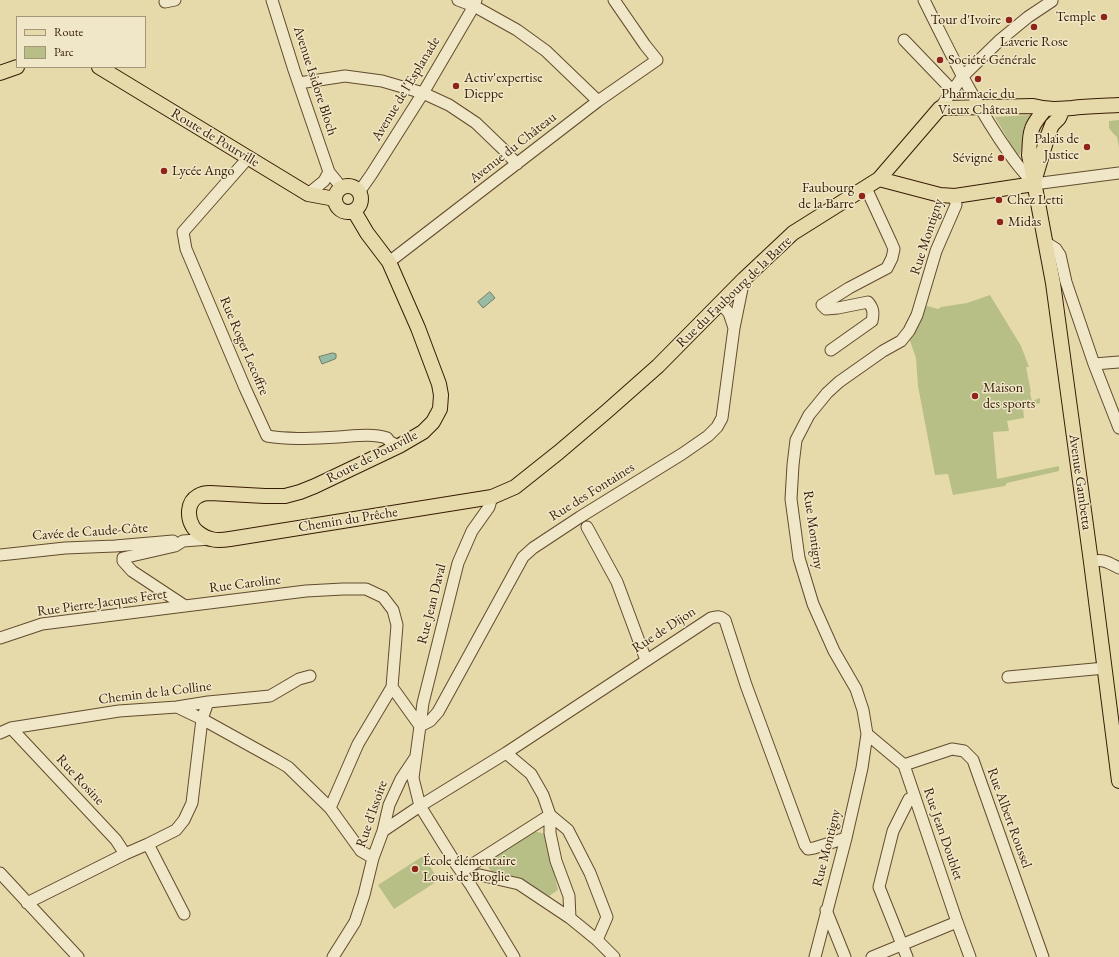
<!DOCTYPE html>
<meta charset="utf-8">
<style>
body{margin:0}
#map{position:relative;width:1119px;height:957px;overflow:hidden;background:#e7daaa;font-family:"EB Garamond",serif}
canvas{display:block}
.legend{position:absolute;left:16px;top:16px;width:130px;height:52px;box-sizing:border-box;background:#efe7c8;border:1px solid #a5957a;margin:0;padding:5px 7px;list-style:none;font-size:12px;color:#361b04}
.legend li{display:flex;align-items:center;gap:8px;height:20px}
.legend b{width:20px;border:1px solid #a5957a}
</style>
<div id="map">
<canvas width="1119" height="957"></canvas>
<ul class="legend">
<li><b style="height:5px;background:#e7daaa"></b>Route</li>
<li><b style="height:11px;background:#b7bf87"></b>Parc</li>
</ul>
</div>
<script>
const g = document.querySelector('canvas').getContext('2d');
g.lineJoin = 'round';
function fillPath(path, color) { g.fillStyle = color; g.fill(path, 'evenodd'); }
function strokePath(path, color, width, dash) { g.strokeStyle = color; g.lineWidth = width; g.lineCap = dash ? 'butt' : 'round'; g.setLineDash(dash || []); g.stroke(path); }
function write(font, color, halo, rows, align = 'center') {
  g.font = font + ' "EB Garamond",serif'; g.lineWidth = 3; g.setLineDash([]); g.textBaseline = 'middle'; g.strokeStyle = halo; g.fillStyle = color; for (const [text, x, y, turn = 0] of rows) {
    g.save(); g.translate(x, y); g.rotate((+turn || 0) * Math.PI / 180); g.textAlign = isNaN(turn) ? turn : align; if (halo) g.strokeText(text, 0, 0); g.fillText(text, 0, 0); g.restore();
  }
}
fillPath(new Path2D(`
 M 1031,115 L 1020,155 L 1017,155 L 995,117 Z
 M 1119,120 L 1119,148 L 1117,137 L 1112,132 L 1109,128 L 1109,121 Z
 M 990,295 L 1021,346 L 1029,367 L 1026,367 L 1031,392 L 1030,393 L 1032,401 L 1040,398 L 1040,403 L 1023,408 L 1024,418 L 1007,421 L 1009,431 L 993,432 L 997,479 L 1059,466 L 1059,471 L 1007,483 L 1005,486 L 953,495 L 948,474 L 935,475 L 918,386 L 916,358 L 909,338 L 924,305 L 938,309 L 941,307 L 967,303 Z
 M 534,831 L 545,834 L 558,890 L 549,896 L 524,881 L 491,871 L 485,862 Z
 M 423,856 L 439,880 L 394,909 L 378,885 Z`), '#b7bf87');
const water = new Path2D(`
 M 490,292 L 495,298 L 483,308 L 478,302 Z
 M 333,353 L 336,354 L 336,358 L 335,359 L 322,364 L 319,357 Z`);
fillPath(water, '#97bba5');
strokePath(water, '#707b65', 1);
const minor = new Path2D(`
 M 272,0 L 294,70 L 329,172 L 342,188
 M 458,0 L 474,6 L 517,30 L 546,51 L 598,101
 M 924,0 C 950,52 975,105 1009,153 C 1016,164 1025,174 1034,184 L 1119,173
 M 165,2 L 175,0
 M 904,40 L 952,90
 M 299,83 L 345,76 L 382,81 L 423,93 L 449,105 L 476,123 L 503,149 L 517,164
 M 940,108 L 963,76 L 1000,40 L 1028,17 L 1052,1 L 1051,0
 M 248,158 L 183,232 L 186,249 L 245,388 L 267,436 C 290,440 315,438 338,437 C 354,436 372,433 387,438 L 390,442 L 399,446
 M 359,192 L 371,175 L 423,93 L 474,6 L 476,0
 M 308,194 L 324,181 L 329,172
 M 1045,242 L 1056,249 L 1060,255 L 1066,282 L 1094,364 L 1119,428
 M 389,262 L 598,101 L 657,60 L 645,45 L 614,0
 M 720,303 L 729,313 L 734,328
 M 831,350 L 872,321 C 874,312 873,308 868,302 L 838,308 L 826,309 L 822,305 L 849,288 L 887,268 L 892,258 L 894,249 L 891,242 L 866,188
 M 1094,364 L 1119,362
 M 587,527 L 617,582 L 646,660
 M 210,539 L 183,541 L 175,546 L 127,557 L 123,558 L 123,561 L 132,571 L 185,606 L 306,591 L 343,589 L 366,589 L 383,597 L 393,610 L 397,625 L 392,687 L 358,744 L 330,808
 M 0,555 L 65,548 L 115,546 L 173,541
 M 1091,562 C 1103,558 1109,563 1119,568
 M 0,638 L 42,624 L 185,606
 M 1008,677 L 1105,668
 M 392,687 L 420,726 L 413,778 L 420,806 L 456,864 L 470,884 L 514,957
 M 177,707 L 202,719 L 276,760 L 288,767 L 330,808 L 361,851 L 373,858
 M 420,726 L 430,721 L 438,712 L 523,557 L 533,548 L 580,517 L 682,454 L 708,436 L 717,427 L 722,418 L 734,328 L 744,279
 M 420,726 L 423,703 L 458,563 L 472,531 L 489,507 L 492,497
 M 11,728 L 116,840 L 125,854
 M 0,733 L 11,728 L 119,711 L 177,707 L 208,702 L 270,696 L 299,679 L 310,676
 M 867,734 L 904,765 L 957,922 L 970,957
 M 506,753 L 531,774 L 543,795 L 550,815 L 568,830 L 590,873 L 607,917 L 597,940
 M 904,765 L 952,749 L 964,751 L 973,760 L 1043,957
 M 550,815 L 550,833 L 556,861 L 569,896 L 570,918
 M 383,831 L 420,806 L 506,753 L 711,618 C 717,616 720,616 725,620 L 746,685 L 805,845 L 808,849 L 814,848 L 846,838
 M 148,844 L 184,914
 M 462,871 L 550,815
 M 0,873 L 78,957
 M 480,875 L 519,884 L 570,918 L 597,940 L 614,957
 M 27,903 L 125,854 L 148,844 L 176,830 L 184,820 L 192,803 L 202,719 L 208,702
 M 826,910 L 845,957
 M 333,957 L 355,922 L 364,895 L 373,858 L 383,831 L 389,805 L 401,779 L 415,758
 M 815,957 L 846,838 L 862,768 L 867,734 L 863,710 L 856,689 L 834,651 L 813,604 L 799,558 L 791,499 L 793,465 L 796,440 L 809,415 L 827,393 L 839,382 L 883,351 L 901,341 L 909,331 L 917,315 L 936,251 L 956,205 L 955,196
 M 872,957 L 957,922
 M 907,957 L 879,887 L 893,831 L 909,799 L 915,797`);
const major = new Path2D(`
 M 99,67 L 308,194 L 335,199
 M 0,73 L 17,67
 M 1045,109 C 1041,115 1034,122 1032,129 C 1029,137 1030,147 1029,155 L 1053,283 L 1091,562 L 1119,781
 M 879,179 L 940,195 L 955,196 L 1034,184
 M 1034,182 L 1048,135 L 1052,125 L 1059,118 L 1063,109
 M335 199a13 13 0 1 1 26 0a13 13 0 1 1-26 0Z
 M 354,211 L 367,233 L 389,262 L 418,328 L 439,384 L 441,395 L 440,409 L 433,422 L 423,432 L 399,446 L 315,486 L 300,492 L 285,496 L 265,496 L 210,493 C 206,493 201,494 198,496 C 187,502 187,517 193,527 C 196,532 205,538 211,539 C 217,541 224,540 230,539 L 492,497 L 515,487 L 559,452 L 606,412 L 658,366 L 744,279 L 793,233 L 879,179 L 940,108 L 1033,106 C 1048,110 1057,109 1072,108 C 1088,106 1104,106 1119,105`);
strokePath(minor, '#624b2e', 13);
strokePath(major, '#361b04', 16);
strokePath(minor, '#efe7c8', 11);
strokePath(major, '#e7daaa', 14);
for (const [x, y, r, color] of [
 [1104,17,4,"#8f2418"],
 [1009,20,4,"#8f2418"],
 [1034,27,4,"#8f2418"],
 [940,60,4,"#8f2418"],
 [978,79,4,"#8f2418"],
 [456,86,4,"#8f2418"],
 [1087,147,4,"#8f2418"],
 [1001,158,4,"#8f2418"],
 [164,171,4,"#8f2418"],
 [862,196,4,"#8f2418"],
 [999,200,4,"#8f2418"],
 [1000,222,4,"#8f2418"],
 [975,396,4,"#8f2418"],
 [415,869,4,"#8f2418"]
]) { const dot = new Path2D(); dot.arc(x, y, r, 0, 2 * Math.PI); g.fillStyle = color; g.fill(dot); strokePath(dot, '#efe7c8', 1.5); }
write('14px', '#361b04', '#efe7c8', [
 ["Temple",1096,17,"right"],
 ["Tour d'Ivoire",1001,20,"right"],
 ["Laverie Rose",1034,42,"center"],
 ["Société Générale",948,60],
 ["Activ'expertise",464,78],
 ["Dieppe",464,94],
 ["Pharmacie du",978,94,"center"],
 ["Vieux Château",978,110,"center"],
 ["Palais de",1079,139,"right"],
 ["Justice",1079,155,"right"],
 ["Sévigné",993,158,"right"],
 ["Lycée Ango",172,171],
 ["Faubourg",854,188,"right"],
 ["de la Barre",854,204,"right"],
 ["Chez Letti",1007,200],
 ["Midas",1008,222],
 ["Maison",983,388],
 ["des sports",983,404],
 ["École élémentaire",423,861],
 ["Louis de Broglie",423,877]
], 'left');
write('14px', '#361b04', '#efe7c8', [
 ["Avenue Isidore Bloch",315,81,72],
 ["Avenue de l'Esplanade",406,89,-59],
 ["Route de Pourville",215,138,31],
 ["Avenue du Château",513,148,-38],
 ["Rue Montigny",927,237,-72],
 ["Rue du Faubourg de la Barre",734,292,-44],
 ["Rue Roger Lecoffre",244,346,67],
 ["Route de Pourville",372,457,-27],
 ["Avenue Gambetta",1080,482,82],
 ["Rue des Fontaines",592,492,-32],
 ["Chemin du Prêche",348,520,-9],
 ["Rue Montigny",813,530,82],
 ["Cavée de Caude-Côte",90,532,-4],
 ["Rue Caroline",245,584,-7],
 ["Rue Pierre-Jacques Feret",102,603,-8],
 ["Rue Jean Daval",432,604,-76],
 ["Rue de Dijon",664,630,-33],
 ["Chemin de la Colline",155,693,-7],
 ["Rue Rosine",80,780,47],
 ["Rue d'Issoire",372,814,-71],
 ["Rue Albert Roussel",1009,818,70],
 ["Rue Jean Doublet",943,834,71],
 ["Rue Montigny",827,848,-76]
]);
</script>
